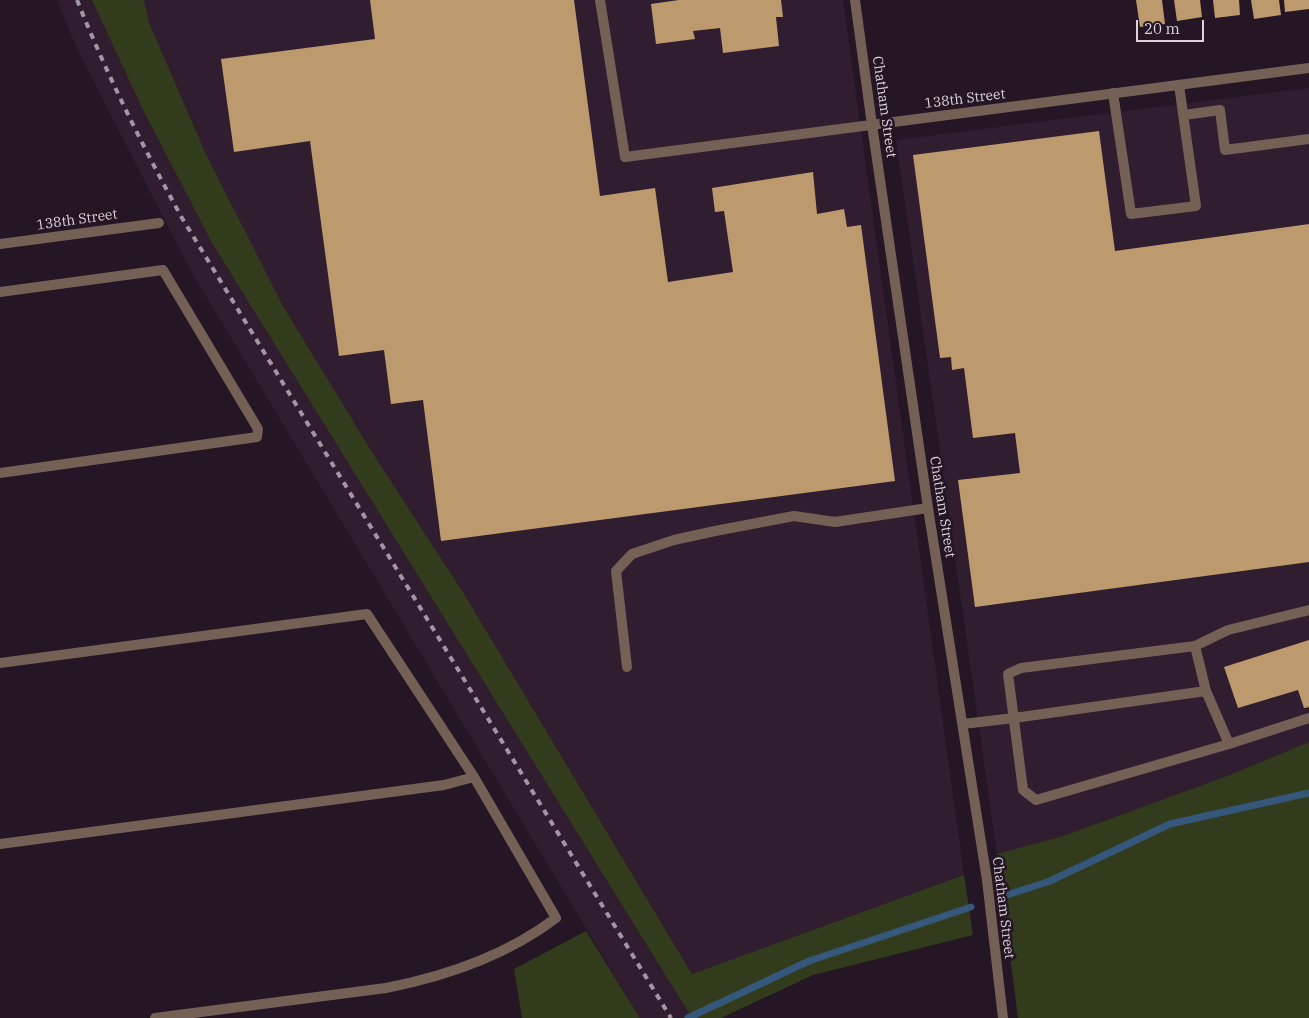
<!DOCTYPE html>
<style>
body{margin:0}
#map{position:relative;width:1309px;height:1018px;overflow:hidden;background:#241624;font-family:"IBM Plex Serif",serif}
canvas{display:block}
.scale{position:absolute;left:1136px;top:20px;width:68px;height:22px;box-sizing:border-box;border:2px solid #dcd2dc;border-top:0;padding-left:6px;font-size:15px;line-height:18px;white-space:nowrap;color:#dcd2dc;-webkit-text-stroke:4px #241624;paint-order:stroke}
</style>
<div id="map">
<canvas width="1309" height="1018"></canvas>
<div class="scale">20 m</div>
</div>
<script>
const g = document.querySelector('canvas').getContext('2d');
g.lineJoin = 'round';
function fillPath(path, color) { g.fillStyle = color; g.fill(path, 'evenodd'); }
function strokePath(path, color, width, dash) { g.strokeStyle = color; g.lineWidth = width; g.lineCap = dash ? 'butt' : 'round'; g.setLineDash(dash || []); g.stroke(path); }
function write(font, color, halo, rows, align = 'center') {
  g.font = font + ' "IBM Plex Serif",serif'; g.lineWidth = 5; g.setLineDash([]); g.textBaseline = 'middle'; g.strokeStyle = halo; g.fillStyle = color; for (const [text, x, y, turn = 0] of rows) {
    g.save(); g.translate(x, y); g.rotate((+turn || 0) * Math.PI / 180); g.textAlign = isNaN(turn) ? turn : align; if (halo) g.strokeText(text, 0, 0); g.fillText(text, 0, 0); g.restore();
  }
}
fillPath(new Path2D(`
 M 57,0 L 92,0 L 143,110 L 212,243 L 692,1018 L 640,1018 L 191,271 L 78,51 Z
 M 144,0 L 843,0 L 964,875 L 692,974 L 466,597 L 372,452 L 283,306 L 206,154 L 150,25 Z
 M 1309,88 L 1309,742 L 1227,776 L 1063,836 L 997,854 L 896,140 Z`), '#301e30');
fillPath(new Path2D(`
 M 92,0 L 144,0 L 150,25 L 206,154 L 283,306 L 372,452 L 466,597 L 692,974 L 964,875 L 973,935 L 813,975 L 721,1018 L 692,1018 L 212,243 L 143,110 Z
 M 1309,742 L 1309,1018 L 1018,1018 L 997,854 L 1063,836 L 1227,776 Z
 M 586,931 L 640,1018 L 522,1018 L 514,969 Z`), '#323c1d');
strokePath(new Path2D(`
 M 1007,895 L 1050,881 L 1170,824 L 1309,793
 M 688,1018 L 809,961 L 971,907`), '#34577b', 7);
fillPath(new Path2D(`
 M 370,0 L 574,0 L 600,196 L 655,188 L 668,282 L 733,272 L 724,211 L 715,212 L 712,188 L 813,172 L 817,214 L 844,209 L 847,227 L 861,225 L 895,481 L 441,541 L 423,400 L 391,404 L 384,350 L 339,356 L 310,141 L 234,152 L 221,59 L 375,39 Z
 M 679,0 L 781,0 L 783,17 L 776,17 L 779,46 L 723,53 L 720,28 L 693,31 L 695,39 L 656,44 L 651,4 Z
 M 1136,0 L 1162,0 L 1165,24 L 1140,27 Z
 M 1174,0 L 1200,0 L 1202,17 L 1177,21 Z
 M 1213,0 L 1239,0 L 1240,15 L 1215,18 Z
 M 1251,0 L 1279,0 L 1281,15 L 1254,19 Z
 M 1284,0 L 1309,0 L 1309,9 L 1285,12 Z
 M 1099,131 L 1115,251 L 1309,224 L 1309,562 L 975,607 L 958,480 L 1020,473 L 1015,433 L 973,438 L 964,368 L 952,370 L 951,357 L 940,358 L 913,155 Z
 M 1309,640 L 1309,707 L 1304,708 L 1298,690 L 1238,708 L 1224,667 Z`), '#bd9a6e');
strokePath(new Path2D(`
 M 600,0 L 625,157
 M 1113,93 L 1131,214 L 1196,206 L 1179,85
 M 1184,115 L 1220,110 L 1225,150 L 1309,139
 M 1195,646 L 1228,630 L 1309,610
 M 627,667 L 616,571 L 632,554 L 674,540 L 715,531 L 794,516 L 835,522 L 928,508
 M 963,724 L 1014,718 L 1206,691 L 1229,744 L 1036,800 L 1023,790 L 1008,674 L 1021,668 L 1195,646 L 1206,691
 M 1229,744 L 1309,718`), '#756055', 10);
strokePath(new Path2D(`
 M 855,0 L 872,125 L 928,508 L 987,880 L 1003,1018
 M 625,157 L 1309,68
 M 0,244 L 159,223
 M 0,292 L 163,270 L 258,429 L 257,437 L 0,473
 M 0,663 L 367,614 L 474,777 L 556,918 C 506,956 447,976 386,988 L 155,1018
 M 0,844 L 444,785 L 474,777`), '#756055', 10);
strokePath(new Path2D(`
 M 77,0 C 107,75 143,147 182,218 L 671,1018`), '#a196a1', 4, [6, 6]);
write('14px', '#dcd2dc', '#241624', [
 ["138th Street",965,99,-7],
 ["Chatham Street",884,107,82],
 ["138th Street",77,220,-8],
 ["Chatham Street",942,507,81],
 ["Chatham Street",1003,908,83]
]);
</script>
